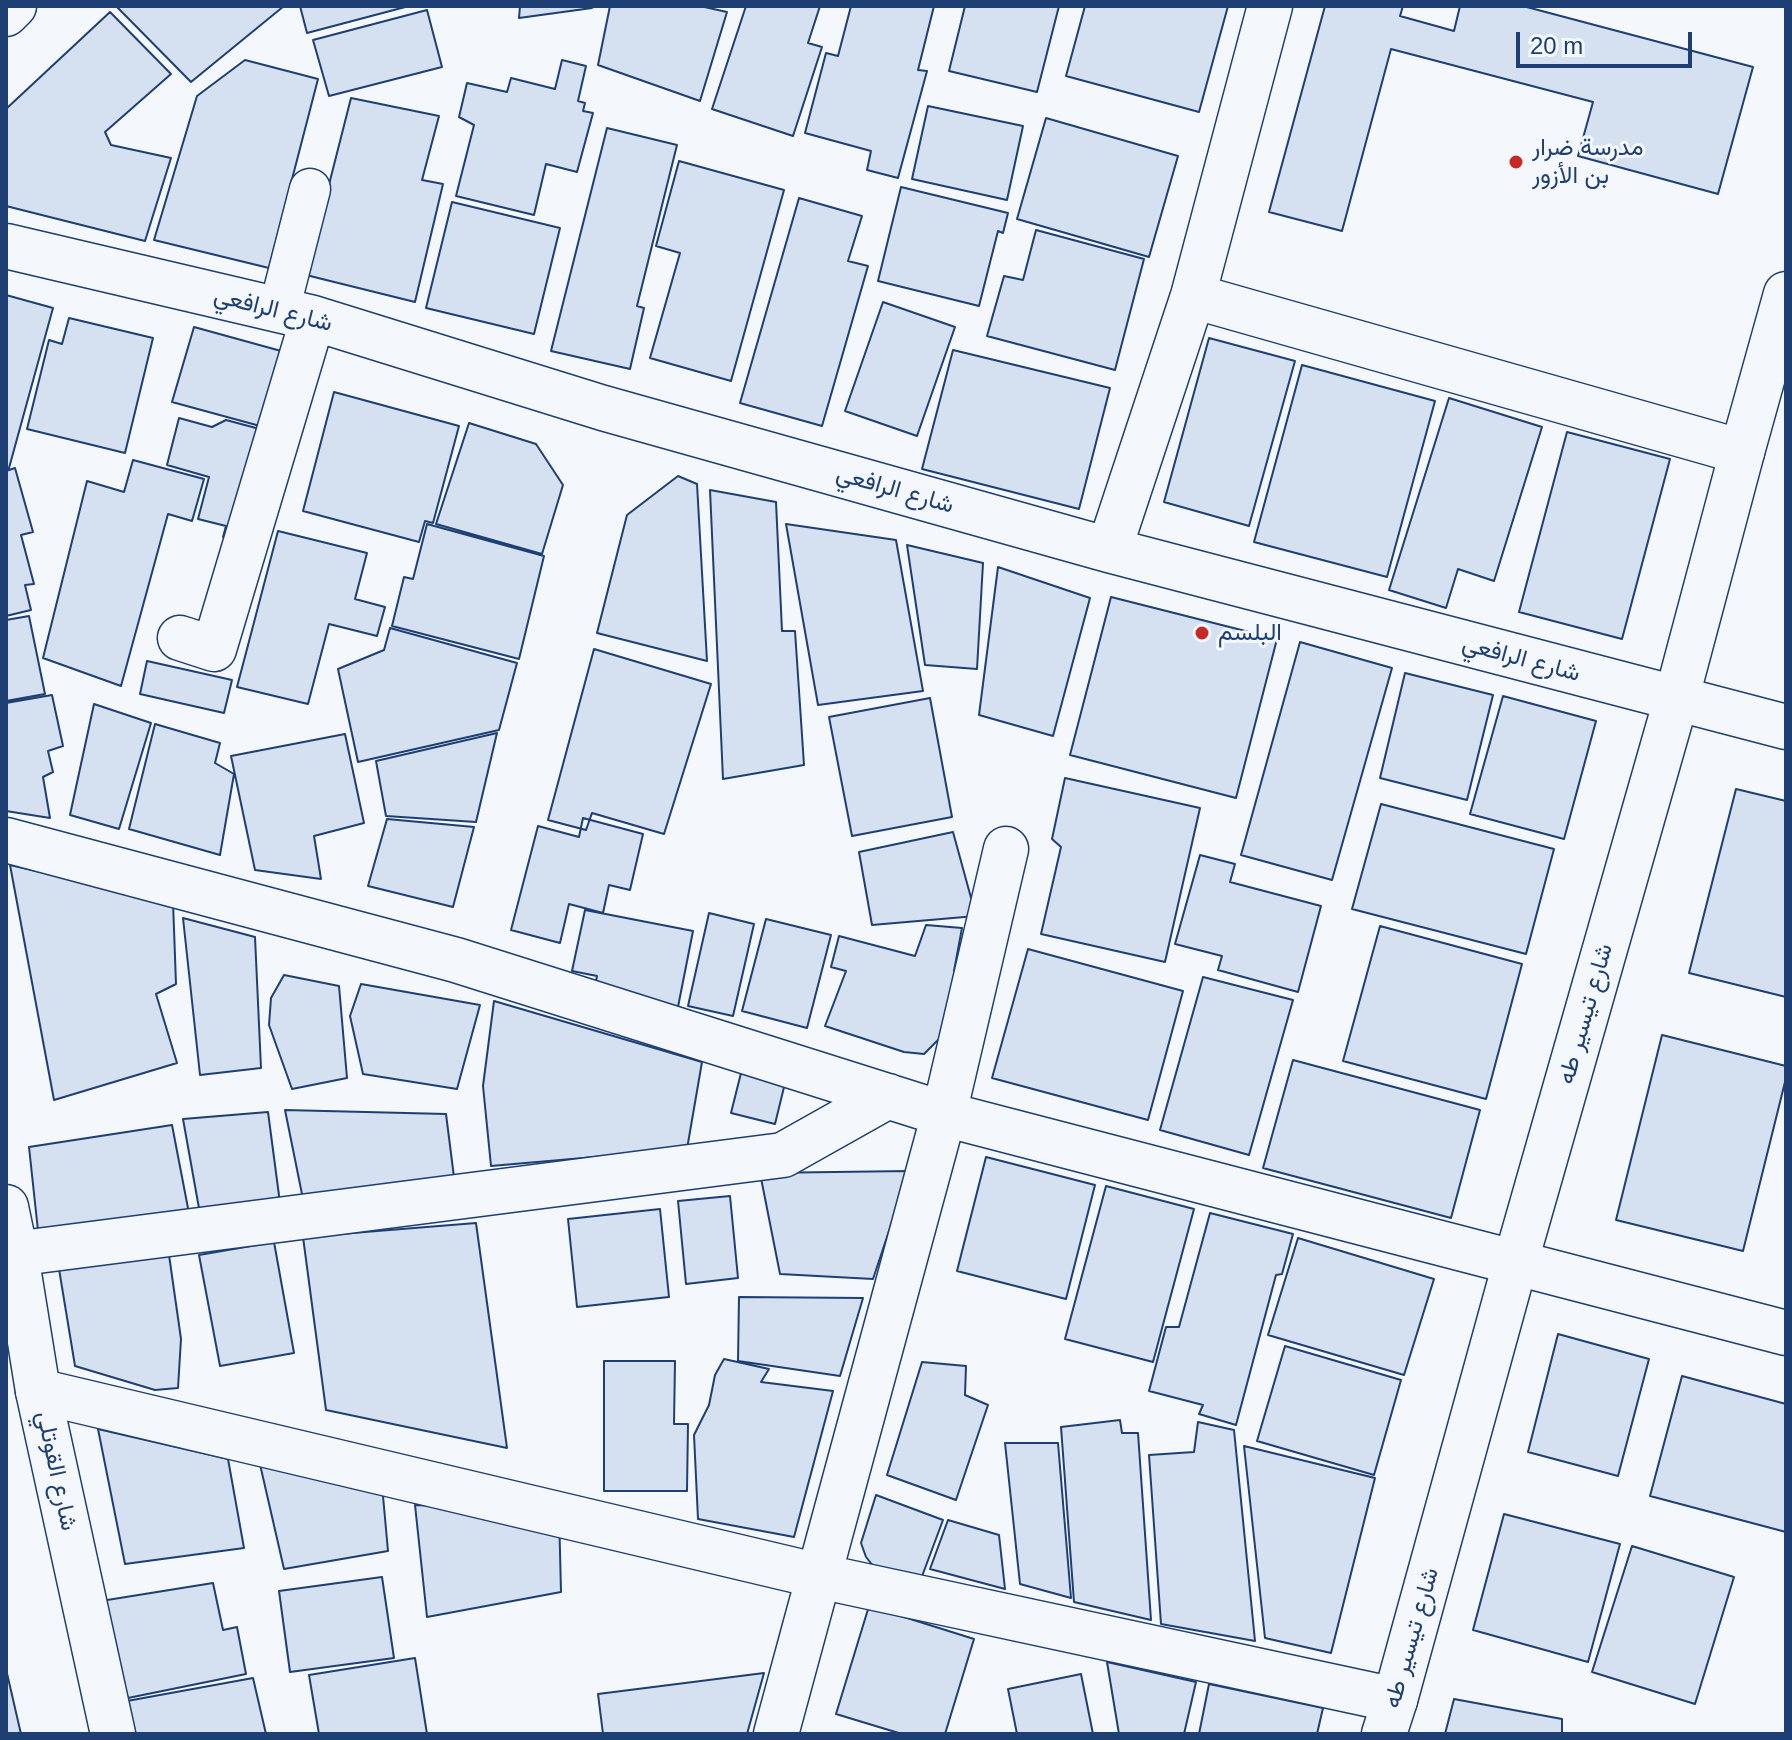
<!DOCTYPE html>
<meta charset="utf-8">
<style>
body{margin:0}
#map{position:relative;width:1792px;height:1740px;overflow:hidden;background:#f4f7fb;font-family:Arial,sans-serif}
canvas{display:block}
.frame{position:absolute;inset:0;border:8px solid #1d3f73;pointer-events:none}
.scale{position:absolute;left:1516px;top:32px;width:176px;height:36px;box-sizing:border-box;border:4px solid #1d3f73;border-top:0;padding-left:10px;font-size:24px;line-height:28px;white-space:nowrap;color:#1d3f73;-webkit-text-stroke:6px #f4f7fb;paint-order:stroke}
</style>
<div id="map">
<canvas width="1792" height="1740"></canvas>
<div class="frame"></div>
<div class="scale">20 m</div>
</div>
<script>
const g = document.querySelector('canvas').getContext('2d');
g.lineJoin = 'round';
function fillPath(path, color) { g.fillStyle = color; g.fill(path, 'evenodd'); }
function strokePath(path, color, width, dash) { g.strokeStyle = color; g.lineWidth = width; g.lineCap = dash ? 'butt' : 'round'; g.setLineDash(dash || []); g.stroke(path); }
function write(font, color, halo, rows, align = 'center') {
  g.font = font + ' Arial,Vazirmatn,sans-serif'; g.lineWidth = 6; g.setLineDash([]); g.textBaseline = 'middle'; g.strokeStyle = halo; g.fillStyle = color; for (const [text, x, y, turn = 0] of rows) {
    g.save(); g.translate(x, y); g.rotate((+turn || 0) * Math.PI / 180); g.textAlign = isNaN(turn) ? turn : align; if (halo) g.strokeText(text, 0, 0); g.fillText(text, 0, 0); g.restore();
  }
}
const building = new Path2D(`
 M 116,6 L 284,6 L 191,82 Z
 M 300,6 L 409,6 L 307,33 Z
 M 520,6 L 592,6 L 592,8 L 519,18 Z
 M 610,6 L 700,6 L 727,12 L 700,101 L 598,65 Z
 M 746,6 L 820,6 L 808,43 L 822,47 L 793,136 L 712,109 Z
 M 851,6 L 934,6 L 918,70 L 927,71 L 898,178 L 867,170 L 871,151 L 805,133 L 826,53 L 838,56 Z
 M 965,6 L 1059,6 L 1037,92 L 949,71 Z
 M 1085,6 L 1228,6 L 1199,112 L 1066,76 Z
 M 1325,6 L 1403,6 L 1400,16 L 1454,31 L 1460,6 L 1523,6 L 1753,67 L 1718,194 L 1578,156 L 1593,102 L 1391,49 L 1342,231 L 1269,212 Z
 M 427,10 L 442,67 L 329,96 L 313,40 Z
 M 110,12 L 171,74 L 105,132 L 111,145 L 171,158 L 145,241 L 6,206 L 6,109 Z
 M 245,60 L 318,79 L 269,268 L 154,240 L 197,96 Z
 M 562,60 L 586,66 L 578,101 L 585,103 L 583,111 L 593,113 L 577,172 L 546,164 L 534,215 L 456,196 L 474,125 L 459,117 L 467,83 L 507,92 L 511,78 L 555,89 Z
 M 351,98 L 439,116 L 422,180 L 443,184 L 415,302 L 306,275 Z
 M 928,106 L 1023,126 L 1007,200 L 912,179 Z
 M 1046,118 L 1178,156 L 1149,257 L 1017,219 Z
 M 607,128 L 677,145 L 637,306 L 644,308 L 630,369 L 551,351 Z
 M 679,161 L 784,190 L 731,381 L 650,358 L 680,253 L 656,246 Z
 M 901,187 L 1008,213 L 1003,233 L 998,231 L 979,306 L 878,281 Z
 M 799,198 L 862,216 L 848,261 L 868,266 L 822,426 L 740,403 Z
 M 452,202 L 560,228 L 534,334 L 426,308 Z
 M 1036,230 L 1144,259 L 1115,370 L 987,336 L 1004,276 L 1023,280 Z
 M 6,295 L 53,308 L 9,468 L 6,469 Z
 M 883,302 L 955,327 L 917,436 L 845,411 Z
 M 69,318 L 153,338 L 125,453 L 27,429 L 49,340 L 62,344 Z
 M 194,327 L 292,354 L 271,429 L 172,402 Z
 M 1209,338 L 1295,361 L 1249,526 L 1164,502 Z
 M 953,350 L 1110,388 L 1079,509 L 922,469 Z
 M 1302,365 L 1435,401 L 1387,577 L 1254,542 Z
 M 334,392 L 459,426 L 433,523 L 425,521 L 419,542 L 303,511 Z
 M 1449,398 L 1542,427 L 1494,581 L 1458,569 L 1446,608 L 1389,590 Z
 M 179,418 L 212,427 L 226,420 L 271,432 L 242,541 L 223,537 L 226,526 L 198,519 L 209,477 L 167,465 Z
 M 469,423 L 536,444 L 563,485 L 542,554 L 436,524 Z
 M 1567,432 L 1670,459 L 1622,639 L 1519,612 Z
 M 133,460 L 204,479 L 192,521 L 168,514 L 121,686 L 43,658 L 87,481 L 124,492 Z
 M 15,468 L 33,532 L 21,535 L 34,584 L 25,585 L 31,610 L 6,616 L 6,471 Z
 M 678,476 L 697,484 L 707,661 L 597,633 L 627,515 Z
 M 710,490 L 776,502 L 782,631 L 795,631 L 804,765 L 723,779 Z
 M 427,524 L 544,556 L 519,659 L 392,626 L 404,577 L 413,579 Z
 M 786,524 L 896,540 L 923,691 L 818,705 Z
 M 278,531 L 367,553 L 355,599 L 385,607 L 377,636 L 329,624 L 308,704 L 237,687 Z
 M 907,545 L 983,563 L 977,669 L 925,665 Z
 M 998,567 L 1090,598 L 1053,736 L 979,715 Z
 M 1111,597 L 1277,639 L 1236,798 L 1070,755 Z
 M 29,616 L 45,694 L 6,701 L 6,620 Z
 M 390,628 L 517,663 L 499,730 L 358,762 L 338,669 L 384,650 Z
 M 1300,642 L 1392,668 L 1332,880 L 1241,855 Z
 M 594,649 L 711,684 L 664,834 L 592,813 L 586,830 L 548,820 Z
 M 147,661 L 232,680 L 224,713 L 140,694 Z
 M 1405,673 L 1493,695 L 1467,800 L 1380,778 Z
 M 52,695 L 63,746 L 48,751 L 53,772 L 43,777 L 50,818 L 6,811 L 6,703 Z
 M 1503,696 L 1596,721 L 1564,839 L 1470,814 Z
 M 930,698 L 952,817 L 852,836 L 829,717 Z
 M 94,704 L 151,723 L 119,829 L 70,815 Z
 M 155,724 L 220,743 L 215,763 L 234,774 L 220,855 L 129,829 Z
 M 497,733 L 476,822 L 386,816 L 376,761 Z
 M 345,734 L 364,823 L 314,836 L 321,879 L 255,870 L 231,756 Z
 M 1065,778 L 1200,808 L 1165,962 L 1041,934 L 1061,847 L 1052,839 Z
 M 1736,789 L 1786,801 L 1786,997 L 1689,973 Z
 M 1381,804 L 1554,849 L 1526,954 L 1352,909 Z
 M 583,818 L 643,834 L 630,890 L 609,885 L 603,913 L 569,904 L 560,943 L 511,930 L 538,826 L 579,837 Z
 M 387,819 L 474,827 L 453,907 L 368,886 Z
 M 953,832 L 976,916 L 872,925 L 859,852 Z
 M 1200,855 L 1235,864 L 1230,882 L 1321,906 L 1298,992 L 1218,970 L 1222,956 L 1175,944 Z
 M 10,865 L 173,902 L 176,984 L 156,994 L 177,1063 L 54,1100 Z
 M 585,910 L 693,931 L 676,1017 L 592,1002 L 597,976 L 572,971 Z
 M 709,913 L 754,924 L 733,1016 L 688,1006 Z
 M 183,918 L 255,937 L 261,1068 L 200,1075 Z
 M 766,919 L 831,935 L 807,1028 L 742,1011 Z
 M 926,925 L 962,928 L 954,971 L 962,974 L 941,1037 L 924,1054 L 904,1052 L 825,1026 L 846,971 L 831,967 L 839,936 L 915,956 Z
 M 1380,926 L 1522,964 L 1486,1099 L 1343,1061 Z
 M 1028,949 L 1183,991 L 1148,1120 L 992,1078 Z
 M 284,975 L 339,986 L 347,1078 L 292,1089 L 269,1025 L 271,998 Z
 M 1203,977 L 1293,1000 L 1249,1155 L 1160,1130 Z
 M 361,984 L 480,1005 L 457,1089 L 363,1074 L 350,1016 Z
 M 494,1001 L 702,1062 L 687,1149 L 491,1166 L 483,1086 Z
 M 1662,1035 L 1786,1066 L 1786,1078 L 1743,1251 L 1616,1220 Z
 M 1293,1060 L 1480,1110 L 1451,1218 L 1263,1168 Z
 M 742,1069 L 786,1079 L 775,1124 L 731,1113 Z
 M 285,1110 L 446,1114 L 455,1185 L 304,1204 Z
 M 268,1112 L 280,1203 L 202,1225 L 183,1119 Z
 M 172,1125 L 192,1229 L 39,1240 L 29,1147 Z
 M 986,1157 L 1095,1185 L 1066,1299 L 957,1271 Z
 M 909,1171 L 873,1279 L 780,1274 L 760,1173 Z
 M 1106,1186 L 1194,1209 L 1153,1362 L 1065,1339 Z
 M 730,1196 L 738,1278 L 686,1284 L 678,1201 Z
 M 660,1209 L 669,1297 L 577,1307 L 568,1219 Z
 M 1210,1213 L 1293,1234 L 1282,1274 L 1276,1275 L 1236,1425 L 1199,1414 L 1203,1405 L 1149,1391 L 1166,1327 L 1179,1327 Z
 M 476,1223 L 507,1448 L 326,1410 L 303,1237 Z
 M 1298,1238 L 1434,1279 L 1404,1375 L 1268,1335 Z
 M 274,1242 L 294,1353 L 220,1366 L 199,1255 Z
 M 169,1255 L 181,1339 L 178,1388 L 155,1390 L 75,1366 L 59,1269 Z
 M 739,1297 L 863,1298 L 840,1376 L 738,1361 Z
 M 1558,1334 L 1649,1359 L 1618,1476 L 1528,1452 Z
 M 1285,1346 L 1401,1380 L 1374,1475 L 1257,1441 Z
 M 724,1359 L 769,1369 L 761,1382 L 833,1391 L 794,1537 L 698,1519 L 694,1435 L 709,1405 L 715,1375 Z
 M 604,1361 L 675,1361 L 674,1424 L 688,1424 L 687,1491 L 604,1491 Z
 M 922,1362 L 966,1366 L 965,1395 L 988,1405 L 956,1500 L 887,1475 Z
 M 1682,1376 L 1786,1404 L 1786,1532 L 1650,1496 Z
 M 1120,1420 L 1122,1433 L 1138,1433 L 1151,1620 L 1074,1602 L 1061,1427 Z
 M 1198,1422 L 1234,1430 L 1255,1641 L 1161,1624 L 1149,1455 L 1194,1452 Z
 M 98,1429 L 228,1459 L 244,1548 L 125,1564 Z
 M 1005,1443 L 1058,1443 L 1071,1598 L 1020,1584 Z
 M 1244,1446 L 1375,1478 L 1331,1653 L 1265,1638 Z
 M 259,1460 L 382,1485 L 388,1551 L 284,1569 Z
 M 876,1495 L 943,1520 L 921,1579 L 874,1567 L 866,1557 L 861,1543 Z
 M 415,1505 L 559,1511 L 561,1592 L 427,1617 Z
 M 1504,1514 L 1620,1544 L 1588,1662 L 1473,1630 Z
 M 948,1520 L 999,1535 L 1005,1589 L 930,1569 Z
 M 1632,1546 L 1734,1577 L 1695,1704 L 1592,1672 Z
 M 382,1577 L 394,1658 L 290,1672 L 279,1591 Z
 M 213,1583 L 223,1630 L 237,1627 L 246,1674 L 123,1699 L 101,1601 Z
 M 869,1606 L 974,1639 L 945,1734 L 902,1734 L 836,1714 Z
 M 415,1658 L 427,1734 L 319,1734 L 309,1675 Z
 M 1107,1662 L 1196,1682 L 1184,1734 L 1119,1734 Z
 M 6,1669 L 21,1734 L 6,1734 Z
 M 764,1673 L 747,1734 L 603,1734 L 598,1694 Z
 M 1081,1674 L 1093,1734 L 1017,1734 L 1008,1689 Z
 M 253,1678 L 266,1734 L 135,1734 L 127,1701 Z
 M 1209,1684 L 1323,1708 L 1317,1734 L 1199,1734 Z
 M 1454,1699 L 1562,1719 L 1562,1734 L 1445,1734 Z`);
fillPath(building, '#d5e0f0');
strokePath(building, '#1d3f73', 2);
const pedestrian = new Path2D(`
 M 279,310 L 310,189`);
const minor = new Path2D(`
 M 6,14 L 14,6
 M 6,246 L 313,318 L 603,408 L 1109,550 L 1786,727
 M 1193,296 L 1742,452
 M 1109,550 L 1193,296 L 1270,6
 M 180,638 L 214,649 L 313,318
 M 6,840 L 456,960 L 944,1114 L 1786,1333
 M 6,1255 L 783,1155 L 888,1096
 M 38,1391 L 819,1576 L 1395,1700
 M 776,1734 L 944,1114 L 1006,849`);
const tertiary = new Path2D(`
 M 6,1207 L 16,1255 L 38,1391 L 113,1734
 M 1384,1734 L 1395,1700 L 1515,1264 L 1676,700 L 1742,452 L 1786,294`);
strokePath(pedestrian, '#1d3f73', 43);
strokePath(minor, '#1d3f73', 47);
strokePath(tertiary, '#1d3f73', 47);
strokePath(pedestrian, '#f4f7fb', 40);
strokePath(minor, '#f4f7fb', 44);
strokePath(tertiary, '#f4f7fb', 44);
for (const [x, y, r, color] of [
 [1516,162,8,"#c62828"],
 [1202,633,8,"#c62828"]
]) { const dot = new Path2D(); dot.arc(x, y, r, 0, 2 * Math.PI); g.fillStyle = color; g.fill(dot); strokePath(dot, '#f4f7fb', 3); }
write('24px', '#1d3f73', '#f4f7fb', [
 ["مدرسة ضرار",1532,148],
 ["بن الأزور",1532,176],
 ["البلسم",1218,633]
], 'left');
write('24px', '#1d3f73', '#f4f7fb', [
 ["شارع الرافعي",273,310,14],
 ["شارع الرافعي",895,490,16],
 ["شارع الرافعي",1521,659,15],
 ["شارع تيسير طه",1586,1014,-74],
 ["شارع القوتلي",56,1471,78],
 ["شارع تيسير طه",1412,1638,-74]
]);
</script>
